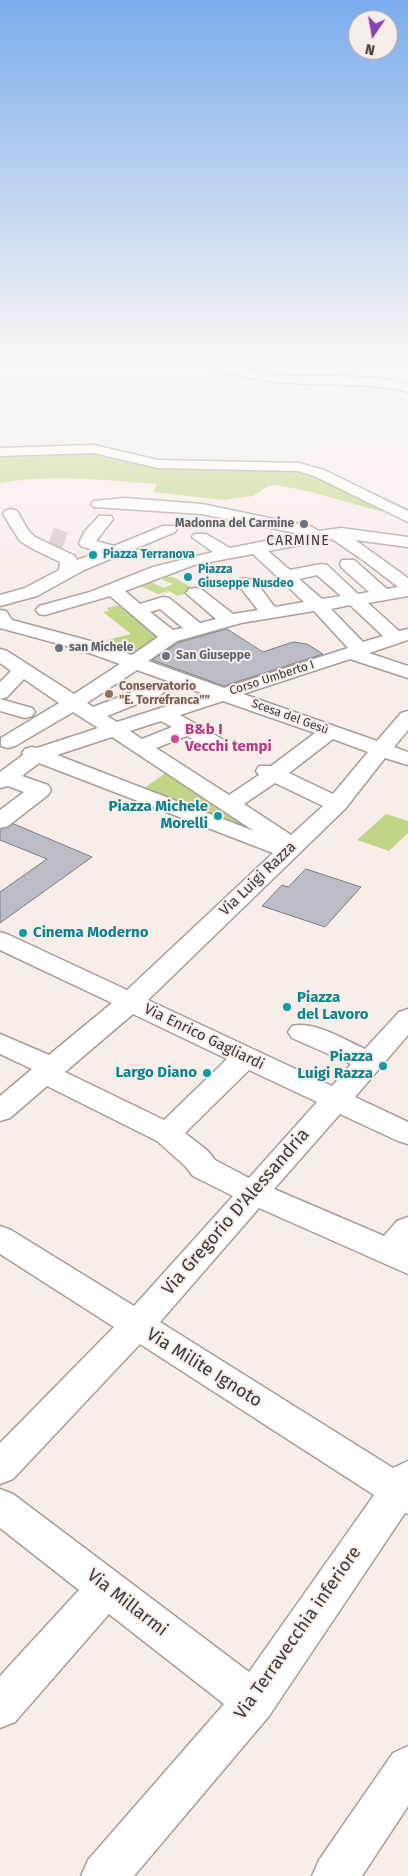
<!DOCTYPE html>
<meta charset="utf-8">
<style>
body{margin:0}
#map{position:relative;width:408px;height:1876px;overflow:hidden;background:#f7ede9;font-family:"Fira Sans",sans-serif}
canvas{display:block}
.north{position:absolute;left:348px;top:10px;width:50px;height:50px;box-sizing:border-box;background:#f7ede9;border:1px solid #ada5a2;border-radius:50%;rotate:192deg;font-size:14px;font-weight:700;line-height:20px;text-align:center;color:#3d3937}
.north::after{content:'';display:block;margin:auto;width:18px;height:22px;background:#8641b4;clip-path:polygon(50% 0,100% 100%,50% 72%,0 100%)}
</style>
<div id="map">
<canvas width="408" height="1876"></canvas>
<div class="north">N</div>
</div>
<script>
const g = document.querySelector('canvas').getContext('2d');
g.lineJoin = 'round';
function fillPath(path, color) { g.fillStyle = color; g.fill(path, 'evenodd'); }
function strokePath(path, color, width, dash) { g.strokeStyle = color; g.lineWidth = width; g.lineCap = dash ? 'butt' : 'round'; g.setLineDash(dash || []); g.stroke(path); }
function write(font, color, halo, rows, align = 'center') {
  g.font = font + ' "Fira Sans",sans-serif'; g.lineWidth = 4; g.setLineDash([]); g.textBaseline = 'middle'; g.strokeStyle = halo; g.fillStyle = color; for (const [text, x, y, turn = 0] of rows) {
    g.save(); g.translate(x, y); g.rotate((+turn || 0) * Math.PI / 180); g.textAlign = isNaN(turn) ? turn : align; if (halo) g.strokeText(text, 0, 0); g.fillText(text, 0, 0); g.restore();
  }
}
fillPath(new Path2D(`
 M 83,449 L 152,463 L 299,467 L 408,517 L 371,509 L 312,492 L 276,485 L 268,486 L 253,496 L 223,500 L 153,492 L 157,484 C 104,480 52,474 0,483 L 0,452 Z
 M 166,577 L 173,577 L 197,590 L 177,596 L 169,591 L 158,594 L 138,585 L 148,581 L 164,588 L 173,584 L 162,580 Z
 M 124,604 L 164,638 L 134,660 L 95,647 L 111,643 L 107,640 L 131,634 L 103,612 L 109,611 L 107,608 Z
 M 169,771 L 255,829 L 250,832 L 141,790 Z
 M 386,814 L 408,821 L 408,833 L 389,851 L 357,840 Z`), '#c0d686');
const building = new Path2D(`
 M 227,629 L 263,652 L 293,642 L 307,644 L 323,654 L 224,686 L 152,660 L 178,643 Z
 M 14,824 L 92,857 L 0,923 L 0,892 L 47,859 L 0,840 L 0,830 Z
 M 306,869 L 361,887 L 325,927 L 262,906 L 282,885 L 288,887 Z`);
fillPath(building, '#bcbcc5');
strokePath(building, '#7c7c84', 1);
strokePath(new Path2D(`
 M 51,536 L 65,541`), '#d2c9c5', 18, [18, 9]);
const minor = new Path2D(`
 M 191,360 C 220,360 248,372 278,375 C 321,379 365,372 408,384 L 408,392 C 369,382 330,386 290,383 C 256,381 224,373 193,363 Z
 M 94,445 L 158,460 L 299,463 L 324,470 L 408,511 L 408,522 L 314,476 L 298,471 L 158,468 L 94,453 L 0,456 L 0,448 Z
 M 124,498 L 202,504 L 312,527 L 319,531 L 341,528 L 408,537 L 408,547 L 355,540 L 408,578 L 408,596 L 368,603 L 399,631 L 408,629 L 408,640 L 369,653 L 408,666 L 408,678 L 350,659 L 243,694 L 377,741 L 401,713 L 408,711 L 408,730 L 394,747 L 408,752 L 408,765 L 385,758 L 345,809 L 148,1000 L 332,1086 L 351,1064 L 292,1038 L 288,1032 L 292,1026 C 313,1020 345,1040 365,1049 L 399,1012 L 408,1009 L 408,1035 L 355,1097 L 408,1122 L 408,1144 L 398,1141 L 340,1114 L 274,1189 L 384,1236 L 397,1221 L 408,1217 L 408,1274 L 259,1208 L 160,1322 L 393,1468 L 408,1461 L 408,1514 L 405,1513 L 269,1716 L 134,1876 L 81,1876 L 88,1860 L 224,1704 L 109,1614 L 15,1722 L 0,1728 L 0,1676 L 79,1590 L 0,1528 L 0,1489 L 13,1494 L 249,1672 L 374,1495 L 140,1344 L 13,1479 L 0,1484 L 0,1443 L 114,1327 L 0,1254 L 0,1226 L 11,1230 L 134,1306 L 233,1196 L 193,1176 L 186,1167 L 157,1141 L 47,1086 L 10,1118 L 0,1121 L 0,1096 L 32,1069 L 0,1054 L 0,1034 L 49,1055 L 112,1003 L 0,950 L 0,932 L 9,935 L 127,990 L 273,853 L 39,763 L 22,776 L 48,785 L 51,790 L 48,795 L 8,826 L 0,828 L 0,810 L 24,792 L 8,786 L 0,788 L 0,772 L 23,755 L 22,753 L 25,749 L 32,747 L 37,748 L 98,728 L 73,712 L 15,746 L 8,748 L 1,746 L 1,738 L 59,703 L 24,679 L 7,697 L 0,699 L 0,682 L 11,671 L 0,663 L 0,649 L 7,651 L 74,694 L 120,664 L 81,650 L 0,628 L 0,610 L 6,611 L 12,620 L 94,642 L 132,655 L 158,637 L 110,596 L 45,615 L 39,614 L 36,610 L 39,606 L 90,592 L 153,567 L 213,552 L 192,537 L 194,534 L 206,534 L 230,548 L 300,534 L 202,514 L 94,507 L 91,504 L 94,501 ZM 332,539 L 367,563 L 398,587 L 387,589 L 354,560 L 342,560 L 340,564 L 342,568 L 369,592 L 358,594 L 327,565 L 321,564 L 290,570 L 268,551 ZM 253,554 L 304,602 L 275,607 C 265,596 256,575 240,579 L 237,583 L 258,610 L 233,614 L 201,589 L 195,588 L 189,589 L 186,593 L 216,619 L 200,623 L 169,598 L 163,597 L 140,604 L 125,591 L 194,565 ZM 317,575 L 341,596 L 322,599 L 299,579 ZM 350,605 L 383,636 L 363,642 L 331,609 ZM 160,609 L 183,628 L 173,630 L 150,612 ZM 314,611 L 348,648 L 224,688 L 148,661 L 177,641 L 241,623 ZM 137,670 L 204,694 L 117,722 L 107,716 L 162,694 L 165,690 L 162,686 L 155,684 L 148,686 L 93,707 L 87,703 ZM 223,701 L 315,733 L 271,766 L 259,766 L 256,771 L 259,775 L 229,795 L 156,748 L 187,736 C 199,742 209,751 222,747 L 225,743 L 222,739 L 180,715 ZM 161,721 L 172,727 L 142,739 L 130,731 ZM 112,737 L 254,831 L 57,755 ZM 333,739 L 368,752 L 333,794 L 289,773 ZM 275,783 L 323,806 L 291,835 L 244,804 ZM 133,1014 L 227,1059 L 164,1120 L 65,1072 ZM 249,1070 L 317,1102 L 249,1178 L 215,1160 L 208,1151 L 185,1133 Z
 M 11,509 L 17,511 L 28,530 L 35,537 L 75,556 L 77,560 L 99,552 L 81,546 L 79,543 L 85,531 L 99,516 L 111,516 L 113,519 L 96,541 L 114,546 L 163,526 L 175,526 L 177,529 L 175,532 L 84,570 L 37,596 L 0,606 L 0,595 L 25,588 L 59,570 L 60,562 L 33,549 L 20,541 L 3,514 L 5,511 Z
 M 0,699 L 32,708 L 35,712 L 32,716 L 25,718 L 0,711 Z
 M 408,1746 L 408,1806 L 362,1876 L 312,1876 L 319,1860 L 393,1753 Z`);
strokePath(minor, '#a69d98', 3);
fillPath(minor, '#fff');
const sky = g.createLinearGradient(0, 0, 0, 623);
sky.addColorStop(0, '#7badec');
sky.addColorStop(0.58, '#fbf7f5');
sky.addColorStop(1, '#fbf7f500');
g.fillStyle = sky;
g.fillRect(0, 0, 408, 623);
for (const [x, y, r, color] of [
 [304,524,5,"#6b7280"],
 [93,555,5,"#0f9aa8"],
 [188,577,5,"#0f9aa8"],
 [59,648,5,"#6b7280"],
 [166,656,5,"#6b7280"],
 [109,694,5,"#8d6e63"],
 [175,739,5,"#d1479c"],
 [218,816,5,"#0f9aa8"],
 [23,933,5,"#0f9aa8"],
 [287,1007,5,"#0f9aa8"],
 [383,1066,5,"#0f9aa8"],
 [207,1073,5,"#0f9aa8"]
]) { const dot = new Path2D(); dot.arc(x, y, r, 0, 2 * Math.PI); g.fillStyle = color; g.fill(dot); strokePath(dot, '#f7ede9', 2); }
write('bold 12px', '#5b616d', '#f7ede9', [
 ["Madonna del Carmine",294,524,"right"],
 ["san Michele",69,648],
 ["San Giuseppe",176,656]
], 'left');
write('bold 12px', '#0d838f', '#f7ede9', [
 ["Piazza Terranova",103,555],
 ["Piazza",198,570],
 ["Giuseppe Nusdeo",198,584]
], 'left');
write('12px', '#3d3937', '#f7ede9', [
 ["Corso Umberto I",272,678,-18],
 ["Scesa del Gesù",290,717,20]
]);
write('bold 12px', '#785e54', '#f7ede9', [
 ["Conservatorio",119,687],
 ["\"E. Torrefranca\"\"",119,701]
], 'left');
g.letterSpacing = '1px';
write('14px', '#3d3937', '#f7ede9', [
 ["CARMINE",298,541]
]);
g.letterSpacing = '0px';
write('bold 15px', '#b23c85', '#f7ede9', [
 ["B&b I",185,730],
 ["Vecchi tempi",185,747]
], 'left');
write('bold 15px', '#0d838f', '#f7ede9', [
 ["Piazza Michele",208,807],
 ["Morelli",208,824],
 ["Cinema Moderno",33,933,"left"],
 ["Piazza",297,998,"left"],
 ["del Lavoro",297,1015,"left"],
 ["Piazza",373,1057],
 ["Luigi Razza",373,1074],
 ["Largo Diano",197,1073]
], 'right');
write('15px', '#3d3937', '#f7ede9', [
 ["Via Luigi Razza",258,879,-44],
 ["Via Enrico Gagliardi",204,1037,26]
]);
write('18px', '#3d3937', '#f7ede9', [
 ["Via Gregorio D'Alessandria",236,1212,-49],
 ["Via Milite Ignoto",204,1368,32],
 ["Via Millarmi",127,1603,38],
 ["Via Terravecchia inferiore",298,1633,-55]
]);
</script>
